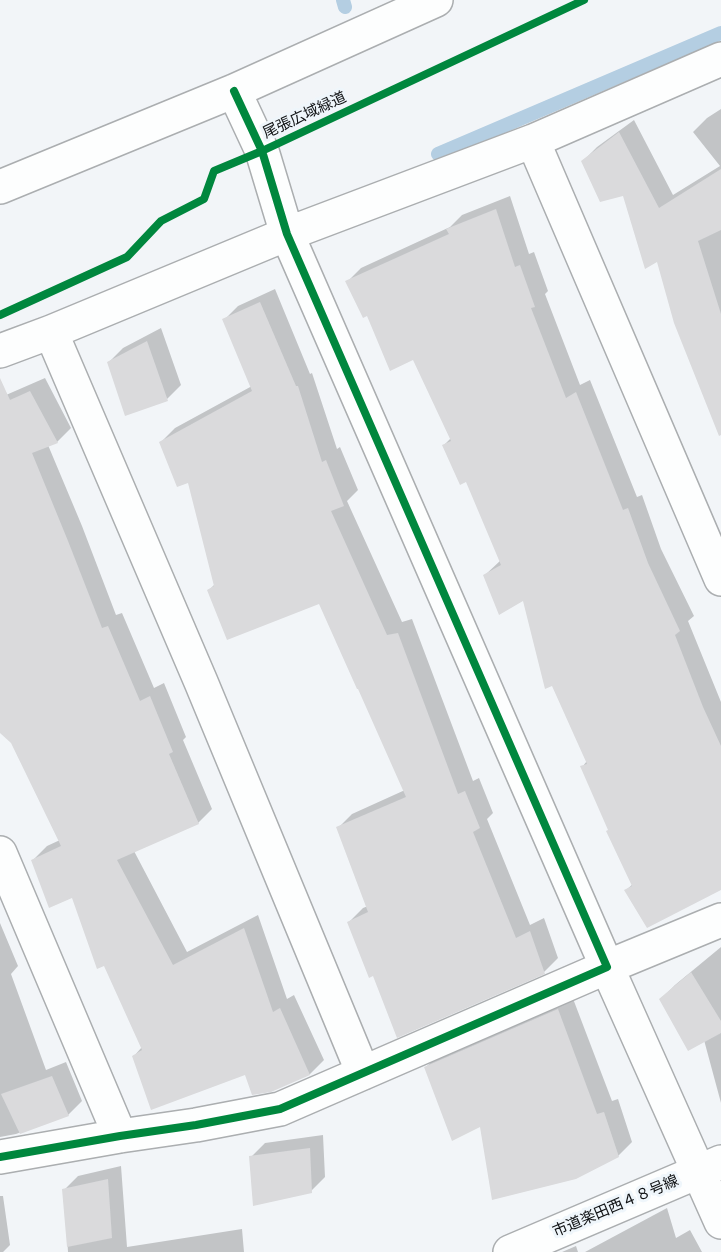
<!DOCTYPE html>
<meta charset="utf-8">
<style>
body{margin:0}
canvas{display:block;background:#f2f5f8}
</style>
<canvas width="721" height="1252"></canvas>
<script>
const g = document.querySelector('canvas').getContext('2d');
g.lineJoin = 'round';
function fillPath(path, color) { g.fillStyle = color; g.fill(path, 'evenodd'); }
function strokePath(path, color, width, dash) { g.strokeStyle = color; g.lineWidth = width; g.lineCap = dash ? 'butt' : 'round'; g.setLineDash(dash || []); g.stroke(path); }
function write(font, color, halo, rows, align = 'center') {
  g.font = font + ' "Titillium Web","Noto Sans JP",sans-serif'; g.lineWidth = 6; g.setLineDash([]); g.textBaseline = 'middle'; g.strokeStyle = halo; g.fillStyle = color; for (const [text, x, y, turn = 0] of rows) {
    g.save(); g.translate(x, y); g.rotate((+turn || 0) * Math.PI / 180); g.textAlign = isNaN(turn) ? turn : align; if (halo) g.strokeText(text, 0, 0); g.fillText(text, 0, 0); g.restore();
  }
}
fillPath(new Path2D(`
 M 721,109 L 721,431 L 658,260 L 624,194 L 583,161 L 597,147 L 634,120 L 673,195 L 720,166 L 693,132 L 707,118 Z
 M 510,196 L 529,254 L 534,252 L 548,291 L 545,294 L 580,385 L 590,380 L 637,497 L 642,495 L 661,549 L 694,616 L 688,621 L 721,702 L 721,889 L 626,890 L 633,884 L 582,767 L 587,761 L 524,599 L 485,575 L 501,560 L 466,480 L 444,445 L 451,438 L 414,358 L 368,314 L 347,282 L 361,268 L 450,227 L 462,215 Z
 M 275,289 L 310,374 L 312,373 L 337,449 L 340,447 L 358,490 L 347,501 L 402,622 L 412,619 L 473,781 L 479,778 L 493,813 L 487,819 L 530,925 L 544,918 L 558,958 L 544,972 L 374,974 L 349,922 L 363,908 L 368,906 L 338,828 L 352,814 L 405,790 L 319,602 L 209,590 L 215,584 L 189,481 L 161,442 L 175,428 L 252,386 L 224,320 L 238,306 Z
 M 161,328 L 181,385 L 167,399 L 109,362 L 123,348 Z
 M 45,378 L 71,428 L 57,442 L 48,445 L 82,526 L 116,615 L 122,613 L 154,688 L 164,683 L 186,737 L 183,740 L 212,809 L 198,823 L 134,851 L 187,952 L 258,915 L 287,999 L 294,995 L 324,1060 L 310,1074 L 271,1090 L 246,1073 L 134,1056 L 142,1047 L 73,896 L 33,860 L 47,846 L 60,840 L 12,742 L 0,731 L 0,401 L 6,395 Z
 M 0,923 L 18,966 L 11,974 L 46,1070 L 66,1062 L 82,1101 L 68,1115 L 16,1134 L 0,1137 Z
 M 721,947 L 721,1103 L 704,1040 L 661,999 L 675,985 Z
 M 572,996 L 612,1101 L 618,1099 L 632,1142 L 618,1156 L 481,1124 L 426,1067 L 440,1053 Z
 M 323,1135 L 325,1177 L 311,1191 L 251,1157 L 265,1143 Z
 M 121,1166 L 127,1247 L 242,1229 L 244,1252 L 68,1252 L 64,1190 L 78,1176 Z
 M 0,1196 L 3,1196 L 10,1245 L 3,1252 L 0,1252 Z
 M 667,1208 L 676,1238 L 690,1230 L 702,1252 L 585,1252 Z
 M 576,1246 L 578,1252 L 562,1252 Z`), '#0003');
strokePath(new Path2D(`
 M 343,0 L 345,7
 M 438,154 L 721,33`), '#b4cee2', 14);
fillPath(new Path2D(`
 M 619,132 L 659,208 L 721,169 L 721,230 L 698,241 L 721,314 L 721,435 L 719,436 L 674,323 L 657,262 L 645,269 L 623,196 L 600,202 L 581,161 Z
 M 496,209 L 515,267 L 520,265 L 535,307 L 531,308 L 566,398 L 576,392 L 623,510 L 628,508 L 648,563 L 680,631 L 675,635 L 703,707 L 721,746 L 721,890 L 647,928 L 624,890 L 632,886 L 606,831 L 608,830 L 580,766 L 587,764 L 552,686 L 545,689 L 523,601 L 499,615 L 483,575 L 501,565 L 466,482 L 460,485 L 442,445 L 451,441 L 413,360 L 390,371 L 367,316 L 363,318 L 345,281 L 449,234 L 446,229 Z
 M 260,302 L 296,386 L 298,386 L 322,462 L 326,460 L 344,506 L 331,511 L 387,635 L 398,633 L 458,794 L 465,791 L 480,828 L 473,832 L 516,938 L 530,931 L 545,974 L 397,1038 L 373,976 L 369,978 L 347,922 L 368,912 L 336,827 L 406,797 L 358,689 L 357,689 L 319,604 L 227,640 L 207,590 L 214,586 L 188,483 L 177,487 L 159,442 L 252,391 L 222,319 Z
 M 147,341 L 168,401 L 125,416 L 107,362 Z
 M 0,378 L 10,400 L 30,391 L 58,443 L 32,453 L 68,541 L 102,628 L 108,626 L 140,701 L 150,696 L 173,752 L 169,754 L 199,824 L 117,860 L 173,965 L 244,928 L 273,1012 L 280,1008 L 310,1075 L 271,1092 L 252,1095 L 245,1075 L 151,1110 L 132,1056 L 142,1050 L 104,966 L 97,969 L 72,898 L 49,908 L 31,860 L 61,846 L 11,743 L 0,733 Z
 M 691,972 L 721,1021 L 721,1033 L 688,1051 L 659,999 Z
 M 558,1009 L 597,1114 L 604,1112 L 619,1157 L 576,1179 L 492,1200 L 480,1127 L 452,1141 L 424,1067 Z
 M 52,1076 L 69,1116 L 20,1134 L 1,1094 Z
 M 310,1148 L 312,1193 L 253,1206 L 249,1156 Z
 M 108,1179 L 112,1238 L 67,1247 L 62,1189 Z`), '#dadadc');
const minor = new Path2D(`
 M 533,141 L 721,579
 M 0,187 L 234,91 L 436,0
 M 51,332 L 201,682 L 363,1073
 M 0,351 L 51,332 L 287,234 L 533,141 L 721,59
 M 0,853 L 120,1136
 M 721,920 L 607,967 L 721,1222
 M 0,1157 L 120,1136 L 196,1125 L 280,1109 L 607,967 L 287,234 L 262,151 L 234,91
 M 510,1252 L 721,1162`);
strokePath(minor, '#abaeb0', 36);
strokePath(minor, '#fdfefe', 33);
strokePath(new Path2D(`
 M 0,315 L 127,257 L 161,221 L 204,199 L 214,171 L 262,151 L 584,0
 M 0,1157 L 120,1136 L 196,1125 L 280,1109 L 607,967 L 287,234 L 262,151 L 234,91`), '#00873e', 8);
write('15px', '#0e1012', '#eff6fb', [
 ["尾張広域緑道",305,116,-25],
 ["市道楽田西４８号線",616,1207,-23]
]);
</script>
